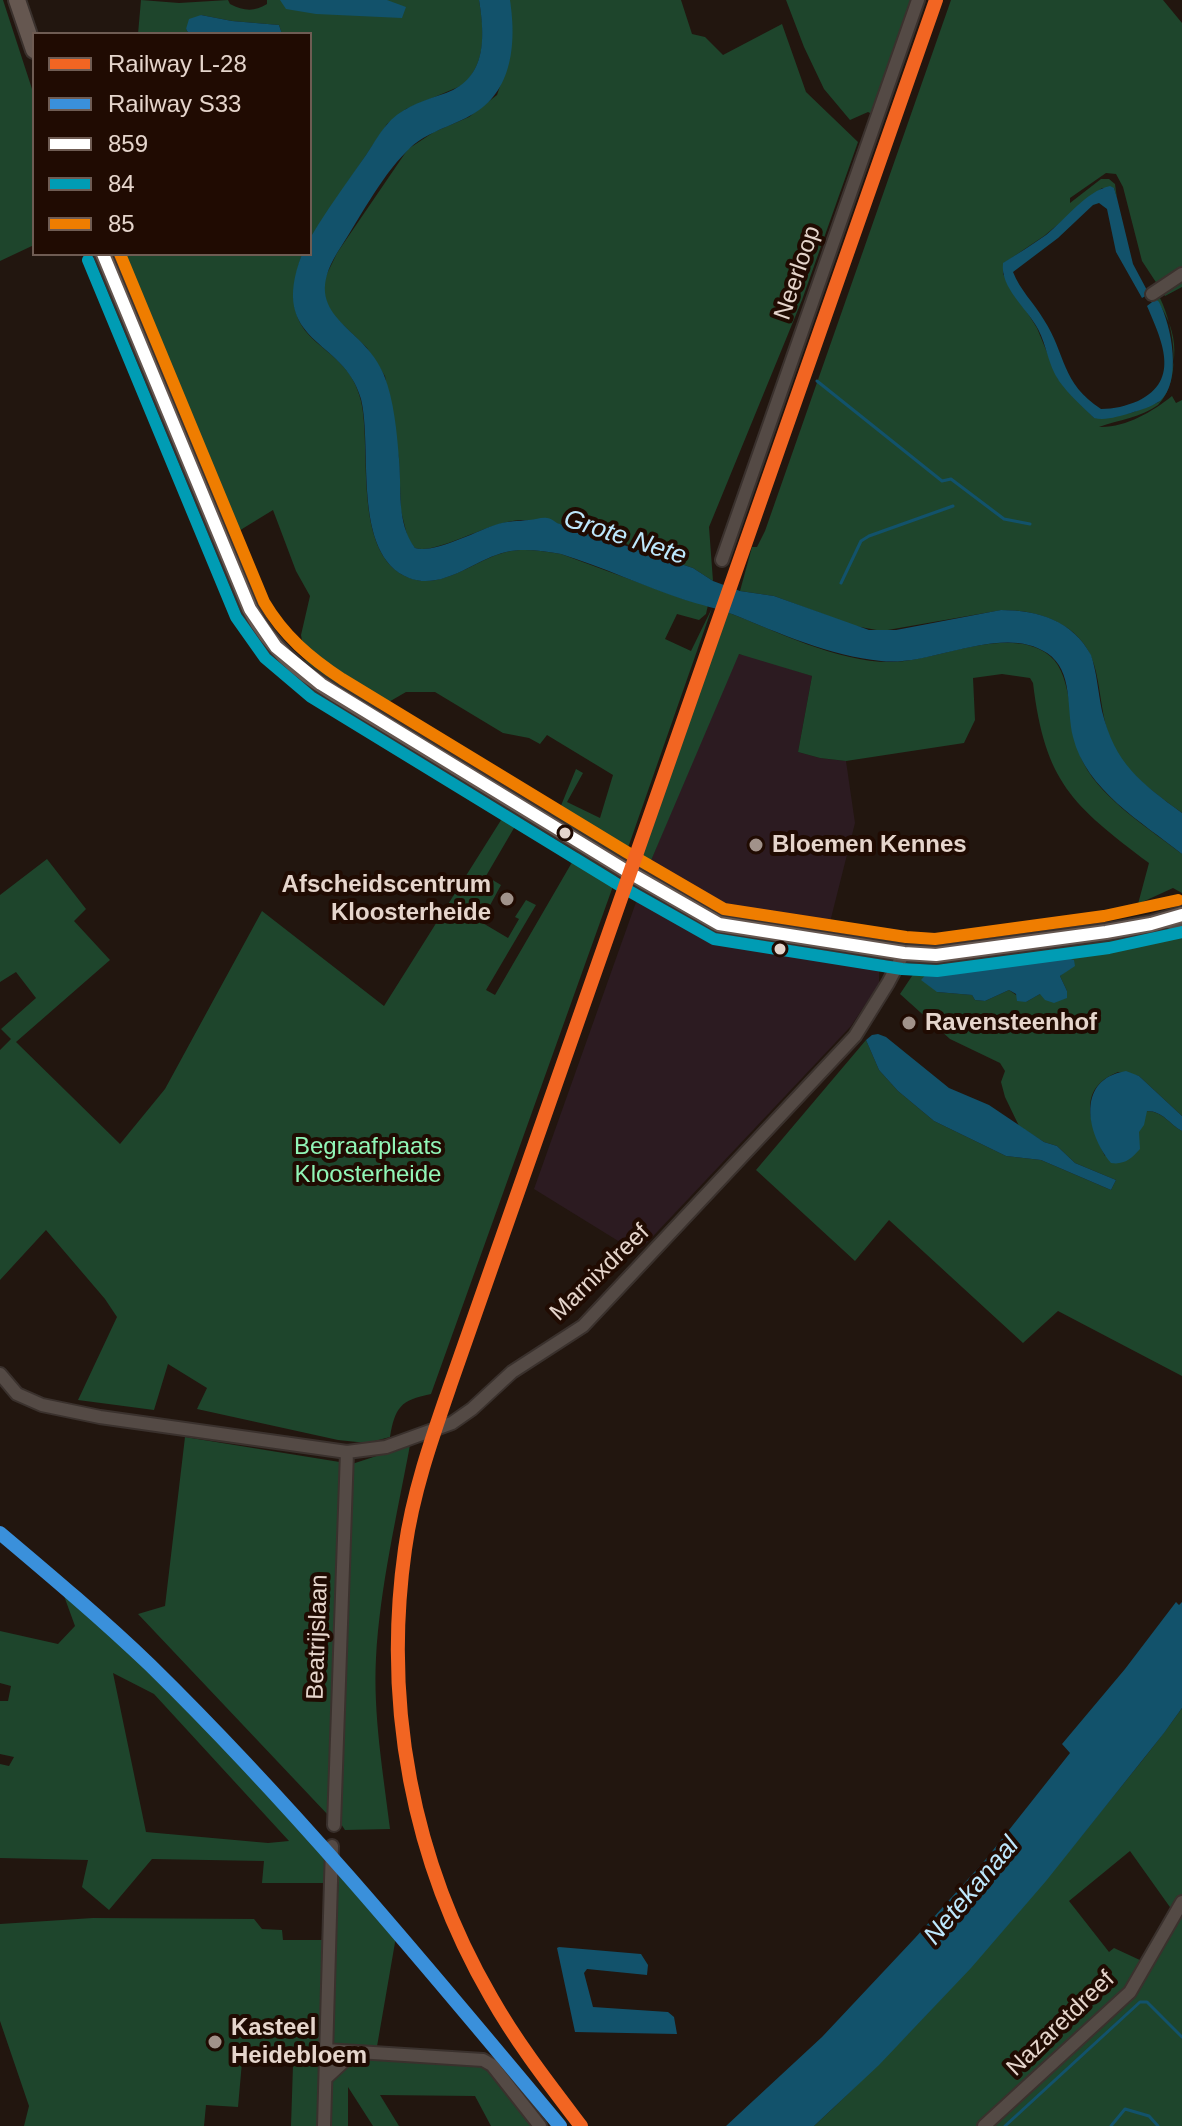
<!DOCTYPE html>
<style>
body{margin:0}
#map{position:relative;width:1182px;height:2126px;overflow:hidden;background:#22160f;font-family:Helvetica,sans-serif}
canvas{display:block}
.legend{position:absolute;left:32px;top:32px;width:280px;height:224px;box-sizing:border-box;background:#200b02;border:2px solid #6f5c53;margin:0;padding:10px 14px;list-style:none;font-size:24px;color:#e5d5cc}
.legend li{display:flex;align-items:center;gap:16px;height:40px}
.legend b{width:40px;border:2px solid #6f5c53}
</style>
<div id="map">
<canvas width="1182" height="2126"></canvas>
<ul class="legend">
<li><b style="height:10px;background:#f26522"></b>Railway L-28</li>
<li><b style="height:10px;background:#3a90db"></b>Railway S33</li>
<li><b style="height:10px;background:#fff"></b>859</li>
<li><b style="height:10px;background:#009cb4"></b>84</li>
<li><b style="height:10px;background:#ef7d00"></b>85</li>
</ul>
</div>
<script>
const g = document.querySelector('canvas').getContext('2d');
g.lineJoin = 'round';
function fillPath(path, color) { g.fillStyle = color; g.fill(path, 'evenodd'); }
function strokePath(path, color, width, dash) { g.strokeStyle = color; g.lineWidth = width; g.lineCap = dash ? 'butt' : 'round'; g.setLineDash(dash || []); g.stroke(path); }
function write(font, color, halo, rows, align = 'center') {
  g.font = font + ' Helvetica,sans-serif'; g.lineWidth = 8; g.setLineDash([]); g.textBaseline = 'middle'; g.strokeStyle = halo; g.fillStyle = color; for (const [text, x, y, turn = 0] of rows) {
    g.save(); g.translate(x, y); g.rotate((+turn || 0) * Math.PI / 180); g.textAlign = isNaN(turn) ? turn : align; if (halo) g.strokeText(text, 0, 0); g.fillText(text, 0, 0); g.restore();
  }
}
fillPath(new Path2D(`
 M 736,654 L 748,655 L 812,676 L 798,752 L 820,758 L 846,761 L 855,823 L 827,934 L 731,921 L 711,913 L 647,870 Z
 M 640,891 L 718,935 L 870,957 L 879,969 L 879,984 L 851,1026 L 641,1249 L 633,1243 L 628,1247 L 534,1189 Z`), '#2c1b21');
fillPath(new Path2D(`
 M 0,0 L 3,0 L 34,95 L 34,245 L 0,261 Z
 M 141,0 L 179,3 L 228,0 L 230,4 C 244,11 254,12 267,4 L 267,0 L 479,0 C 484,30 487,62 463,85 L 406,109 L 387,124 L 310,238 L 310,34 L 282,34 L 279,25 L 232,21 L 201,15 L 186,29 L 189,34 L 138,34 Z
 M 510,0 L 681,0 L 692,34 L 705,37 L 723,55 L 782,24 L 806,92 L 858,142 L 802,300 L 709,527 L 713,581 L 693,568 C 645,552 569,518 521,520 C 489,521 437,555 415,548 L 408,539 L 401,511 L 399,459 L 385,376 L 367,348 L 333,315 L 327,306 L 323,291 L 324,280 L 337,253 L 408,149 L 434,132 L 469,117 L 497,95 L 510,57 Z
 M 786,0 L 916,0 L 874,115 L 868,112 L 850,120 L 824,89 L 804,47 Z
 M 951,0 L 1163,0 L 1182,23 L 1182,287 L 1165,296 L 1142,261 L 1123,187 L 1116,174 L 1106,173 L 1070,198 L 1070,203 L 1101,179 L 1109,179 L 1115,184 L 1117,198 L 1114,188 L 1102,188 L 1044,236 L 1004,263 L 1003,274 L 1037,328 L 1058,379 L 1094,418 L 1131,413 L 1159,402 C 1179,365 1181,335 1156,299 L 1160,298 C 1175,329 1182,380 1158,405 C 1142,417 1118,420 1099,427 C 1125,428 1152,412 1172,396 L 1176,403 L 1182,400 L 1182,813 C 1158,795 1129,776 1115,749 C 1102,725 1102,698 1096,672 C 1087,627 1044,610 1002,610 L 882,631 L 855,626 L 774,596 L 740,591 L 752,547 L 757,547 L 765,531 Z
 M 121,254 L 302,254 C 269,353 346,334 361,401 C 372,449 352,553 407,577 C 441,592 474,560 506,552 C 524,548 542,551 561,554 L 686,600 L 708,605 L 706,614 L 699,620 L 677,614 L 665,639 L 691,651 L 712,608 L 623,862 L 549,818 L 555,806 L 560,808 L 576,769 L 583,773 L 567,802 L 600,818 L 613,775 L 547,735 L 540,744 L 529,738 L 503,733 L 435,692 L 406,692 L 375,710 L 306,663 L 301,635 L 310,596 L 296,571 L 273,510 L 229,537 L 224,506 Z
 M 727,612 C 776,631 837,662 890,662 C 936,662 1010,623 1050,656 C 1075,677 1067,732 1084,764 C 1102,799 1151,830 1182,854 L 1182,893 L 1173,888 L 1138,904 L 1149,863 C 1072,805 1045,782 1033,683 L 1030,678 L 1002,674 L 973,678 L 975,720 L 964,743 L 846,761 L 820,758 L 798,752 L 812,676 L 739,654 L 647,870 L 637,870 Z
 M 508,809 L 521,816 L 486,876 L 501,885 L 481,922 L 508,938 L 519,919 L 515,917 L 526,900 L 536,905 L 486,990 L 495,995 L 578,852 L 617,875 L 431,1394 C 400,1400 395,1408 390,1437 L 367,1443 L 338,1440 L 197,1409 L 207,1388 L 168,1364 L 154,1410 L 78,1400 L 117,1317 L 105,1299 L 46,1230 L 0,1280 L 0,1050 L 11,1039 L 1,1029 L 36,998 L 16,972 L 0,982 L 0,895 L 47,859 L 86,909 L 74,921 L 110,960 L 16,1042 L 120,1144 L 165,1089 L 262,911 L 384,1006 Z
 M 1156,930 L 1182,934 L 1182,1116 L 1139,1076 L 1118,1072 C 1075,1089 1091,1125 1105,1156 C 1123,1143 1144,1135 1146,1111 C 1163,1111 1169,1124 1182,1131 L 1182,1376 L 1058,1311 L 1023,1343 L 889,1220 L 855,1261 L 756,1170 L 866,1040 L 879,1070 L 898,1091 L 934,1121 L 1006,1156 L 1041,1160 L 1111,1190 L 1116,1180 L 1075,1163 L 1057,1146 L 1044,1142 L 1019,1126 L 1005,1097 L 1001,1082 L 1005,1071 L 1000,1063 L 950,1039 L 900,994 L 916,970 L 956,961 ZM 1058,955 L 1066,971 L 1060,976 L 1067,991 L 1040,994 L 1026,1002 L 1009,990 L 985,1001 L 975,1000 L 972,995 L 937,992 L 937,968 L 947,970 C 956,961 983,958 995,963 L 1011,956 C 1028,962 1042,962 1058,955 Z
 M 185,1437 L 352,1464 L 410,1445 C 397,1515 380,1587 376,1658 C 373,1714 383,1772 390,1829 L 345,1830 L 331,1809 L 329,1816 L 138,1614 L 165,1606 Z
 M 59,1582 L 325,1847 L 326,1883 L 262,1883 L 264,1861 L 152,1859 L 109,1910 L 82,1887 L 88,1860 L 0,1858 L 0,1764 L 9,1766 L 14,1757 L 0,1754 L 0,1701 L 8,1701 L 11,1686 L 0,1683 L 0,1631 L 58,1644 L 75,1626 ZM 113,1673 L 154,1694 L 289,1841 L 268,1843 L 146,1832 Z
 M 1182,1708 L 1182,2126 L 814,2126 C 918,2030 1011,1925 1099,1814 C 1127,1779 1156,1745 1182,1708 ZM 1130,1851 L 1177,1917 L 1142,1961 L 1114,1948 L 1109,1952 L 1069,1901 Z
 M 340,1862 L 397,1931 L 375,2058 L 483,2064 L 532,2126 L 491,2126 L 475,2096 L 380,2095 L 399,2126 L 373,2126 L 348,2087 L 348,2126 L 291,2126 L 293,2065 L 242,2062 L 238,2107 L 206,2105 L 204,2126 L 24,2126 L 29,2106 L 0,2021 L 0,1924 L 93,1918 L 254,1919 L 262,1929 L 282,1930 L 283,1940 L 335,1940 Z`), '#1e452c');
fillPath(new Path2D(`
 M 280,0 L 387,0 L 406,7 L 402,18 L 316,14 L 286,9 Z
 M 479,0 L 510,0 C 517,46 512,96 466,118 C 446,128 423,134 407,151 C 379,179 359,220 337,253 C 298,318 364,324 384,375 C 394,400 397,433 399,459 C 402,490 396,522 415,548 C 434,554 476,531 498,524 C 508,521 518,521 529,520 C 540,519 546,514 557,523 L 693,568 L 713,581 L 740,591 L 774,596 L 869,630 L 896,630 L 1001,610 C 1038,610 1073,621 1091,655 C 1097,673 1098,692 1102,711 C 1115,764 1140,782 1182,813 L 1182,854 C 1142,822 1086,790 1073,737 C 1066,709 1074,671 1047,653 C 1002,623 931,667 881,661 C 830,656 779,633 732,614 C 716,608 701,605 685,600 C 643,586 603,567 561,554 C 543,551 524,548 506,552 C 475,559 443,591 409,578 C 351,555 373,448 361,399 C 344,336 267,346 302,254 L 310,254 L 310,238 L 318,225 C 333,201 350,178 366,155 C 374,143 381,130 391,120 C 407,105 426,100 446,93 C 487,78 485,37 479,0 Z
 M 201,15 L 232,21 L 279,25 L 282,34 L 189,34 L 186,29 L 189,19 Z
 M 1110,186 L 1114,188 L 1117,198 L 1133,264 L 1149,294 L 1142,298 L 1116,252 L 1107,209 L 1099,203 L 1093,205 L 1058,238 L 1013,272 C 1020,290 1034,303 1044,320 C 1066,354 1061,383 1101,409 C 1114,409 1126,406 1138,401 C 1182,380 1161,339 1147,306 L 1156,299 L 1159,302 C 1172,326 1182,382 1160,401 C 1151,407 1140,410 1131,413 C 1119,416 1106,421 1094,418 C 1082,406 1069,395 1059,381 C 1048,365 1047,346 1038,329 C 1027,308 1000,288 1003,263 C 1017,254 1032,245 1046,235 C 1065,220 1086,191 1110,186 Z
 M 1058,955 L 1074,960 L 1075,966 L 1060,976 L 1067,991 L 1067,998 L 1054,1003 L 1045,1000 L 1040,994 L 1026,1002 L 1017,1001 L 1016,994 L 1009,990 L 985,1001 L 975,1000 L 972,995 L 937,992 L 921,980 L 931,969 L 947,970 L 953,965 L 981,960 L 995,963 L 1011,956 L 1037,961 Z
 M 878,1034 L 886,1037 L 949,1088 L 989,1105 L 1044,1142 L 1057,1146 L 1075,1163 L 1116,1180 L 1111,1190 L 1041,1160 L 1006,1156 L 934,1121 L 898,1091 L 879,1070 L 866,1040 L 872,1035 Z
 M 1126,1071 L 1139,1076 L 1182,1116 L 1182,1131 C 1169,1124 1163,1111 1147,1111 L 1144,1125 L 1139,1132 L 1140,1149 C 1131,1159 1124,1165 1111,1163 C 1086,1133 1076,1079 1126,1071 Z
 M 1176,1602 L 1179,1605 L 1182,1602 L 1182,1708 L 1164,1733 L 1046,1881 L 971,1968 L 879,2065 L 814,2126 L 726,2126 L 822,2037 L 915,1938 L 986,1859 L 1070,1753 L 1062,1744 L 1125,1669 Z
 M 559,1947 L 641,1954 L 648,1965 L 647,1975 L 587,1969 L 584,1973 L 593,2007 L 668,2012 L 674,2017 L 677,2034 L 575,2032 L 557,1948 Z`), '#12526b');
strokePath(new Path2D(`
 M 817,381 L 942,481 L 951,479 L 1004,519 L 1030,524
 M 841,583 L 861,541 L 869,536 L 953,506
 M 1005,2126 L 1140,2002 L 1147,2002 L 1182,2037
 M 1111,2126 L 1125,2109 L 1149,2116 L 1158,2126`), '#12526b', 3);
const minor = new Path2D(`
 M 1152,294 L 1182,274
 M 722,560 L 918,0
 M 1167,921 L 1182,928
 M 0,1374 L 17,1394 L 42,1405 L 100,1417 L 347,1452 L 386,1447 L 452,1423 L 472,1409 L 512,1372 L 583,1326 L 855,1036 L 888,983 L 904,953
 M 334,1825 L 347,1452
 M 326,2050 L 483,2060 L 492,2065 L 540,2126
 M 326,2078 L 354,2052
 M 324,2126 L 332,1846
 M 984,2126 L 1130,1992 L 1182,1902`);
const major = new Path2D(`
 M 17,0 L 34,50
 M 103,254 L 250,609 C 271,648 297,670 334,693 L 630,873 L 719,924 L 904,953 L 936,955 L 1106,932 L 1151,924 L 1182,915`);
strokePath(minor, '#3a312d', 16);
strokePath(major, '#3a312d', 20);
strokePath(minor, '#544a45', 12);
strokePath(major, '#655750', 16);
strokePath(new Path2D(`
 M 103,254 L 250,609 L 276,647 L 321,684 L 630,873 L 719,924 L 904,953 L 936,955 L 1106,932 L 1151,924 L 1182,915`), '#fff', 12);
strokePath(new Path2D(`
 M 88,260 L 236,617 L 265,658 L 311,697 L 622,887 L 714,939 L 902,969 L 937,971 L 1109,948 L 1182,932`), '#009cb4', 12);
strokePath(new Path2D(`
 M 120,254 L 264,602 C 284,636 310,658 342,679 L 638,859 L 724,909 L 906,937 L 935,939 L 1104,916 L 1178,900`), '#ef7d00', 12);
strokePath(new Path2D(`
 M 581,2126 C 549,2084 517,2043 491,1997 C 412,1861 383,1704 405,1549 C 413,1491 433,1435 452,1380 L 936,0`), '#f26522', 14);
strokePath(new Path2D(`
 M 0,1533 C 51,1576 102,1619 150,1665 C 297,1809 428,1968 560,2126`), '#3a90db', 14);
for (const [x, y, r, color] of [
 [565,833,7,"#e5d5cc"],
 [756,845,8,"#a1928a"],
 [507,899,8,"#a1928a"],
 [780,949,7,"#e5d5cc"],
 [909,1023,8,"#a1928a"],
 [215,2042,8,"#a1928a"]
]) { const dot = new Path2D(); dot.arc(x, y, r, 0, 2 * Math.PI); g.fillStyle = color; g.fill(dot); strokePath(dot, '#200b02', 3); }
write('24px', '#e5d5cc', '#200b02', [
 ["Neerloop",798,273,-71],
 ["Marnixdreef",600,1273,-44],
 ["Beatrijslaan",318,1637,-88],
 ["Nazaretdreef",1061,2024,-44]
]);
write('bold 24px', '#e5d5cc', '#200b02', [
 ["Bloemen Kennes",772,845],
 ["Afscheidscentrum",491,885,"right"],
 ["Kloosterheide",491,913,"right"],
 ["Ravensteenhof",925,1023],
 ["Kasteel",231,2028],
 ["Heidebloem",231,2056]
], 'left');
write('24px', '#91f6b7', '#200b02', [
 ["Begraafplaats",368,1147],
 ["Kloosterheide",368,1175]
]);
write('italic 26px', '#bee8fd', '#200b02', [
 ["Grote Nete",625,538,18],
 ["Netekanaal",972,1891,-50]
]);
</script>
